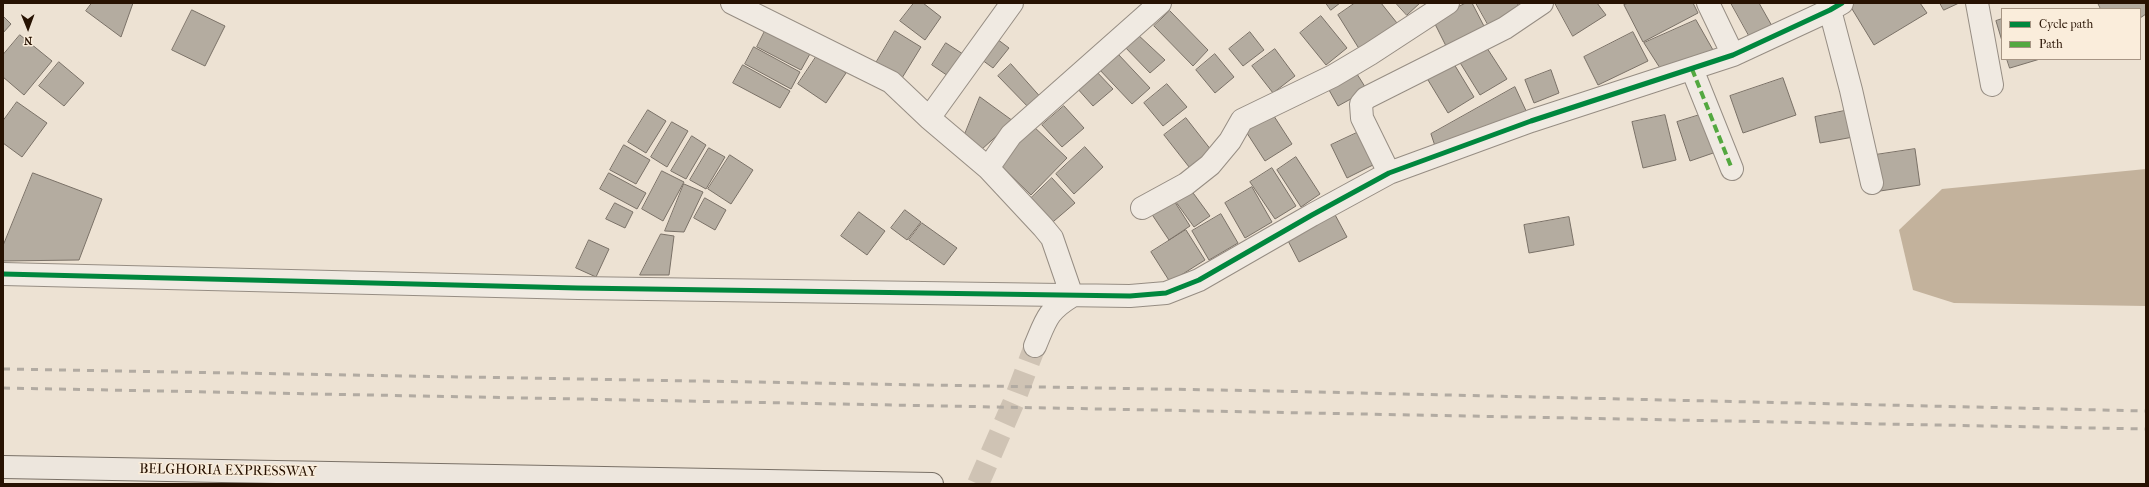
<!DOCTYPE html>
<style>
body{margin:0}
#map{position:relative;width:2149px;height:487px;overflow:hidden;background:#ede2d3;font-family:"IM FELL French Canon",serif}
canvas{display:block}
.frame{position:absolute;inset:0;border:4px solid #271202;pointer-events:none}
.legend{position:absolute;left:2001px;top:8px;width:140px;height:52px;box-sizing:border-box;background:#faeddb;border:1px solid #a69584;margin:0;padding:5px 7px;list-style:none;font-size:12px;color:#271202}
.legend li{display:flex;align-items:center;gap:8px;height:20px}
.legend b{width:20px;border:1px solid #a69584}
.north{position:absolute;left:8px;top:8px;width:40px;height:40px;-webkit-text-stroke:3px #faeddb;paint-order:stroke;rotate:179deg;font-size:11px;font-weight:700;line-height:16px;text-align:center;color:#271202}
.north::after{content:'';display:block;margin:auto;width:14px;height:18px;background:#271202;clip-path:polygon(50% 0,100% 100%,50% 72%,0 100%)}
</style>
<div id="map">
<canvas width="2149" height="487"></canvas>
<div class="frame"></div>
<ul class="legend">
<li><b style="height:5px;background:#00873e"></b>Cycle path</li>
<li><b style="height:5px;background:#53a840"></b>Path</li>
</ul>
<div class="north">N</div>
</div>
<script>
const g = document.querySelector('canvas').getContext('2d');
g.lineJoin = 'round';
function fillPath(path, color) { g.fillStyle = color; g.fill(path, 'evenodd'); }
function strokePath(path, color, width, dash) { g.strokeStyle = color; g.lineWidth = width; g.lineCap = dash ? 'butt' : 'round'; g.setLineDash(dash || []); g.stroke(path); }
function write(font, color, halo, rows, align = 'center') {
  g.font = font + ' "IM FELL French Canon",serif'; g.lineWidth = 3; g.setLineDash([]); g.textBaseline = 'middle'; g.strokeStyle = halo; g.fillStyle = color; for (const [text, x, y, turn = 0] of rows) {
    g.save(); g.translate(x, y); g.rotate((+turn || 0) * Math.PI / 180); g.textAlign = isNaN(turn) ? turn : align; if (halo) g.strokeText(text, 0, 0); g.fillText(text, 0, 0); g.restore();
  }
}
fillPath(new Path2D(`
 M 2146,169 L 2146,306 L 1954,303 L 1913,290 L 1899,230 L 1942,189 Z`), '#c3b29c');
const building = new Path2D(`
 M 92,3 L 133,3 L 121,37 L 86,11 Z
 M 914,3 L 923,3 L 941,17 L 925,40 L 900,21 Z
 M 1326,3 L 1340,3 L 1331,10 Z
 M 1355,3 L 1381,3 L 1401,28 L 1363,55 L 1338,15 Z
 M 1396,3 L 1420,3 L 1407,15 Z
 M 1466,3 L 1472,3 L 1486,30 L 1448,50 L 1433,20 Z
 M 1476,3 L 1517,3 L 1520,8 L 1489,26 Z
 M 1555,3 L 1597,3 L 1606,15 L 1573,36 Z
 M 1629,3 L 1693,3 L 1698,13 L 1643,42 L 1624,5 Z
 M 1731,3 L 1759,3 L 1772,26 L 1751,39 Z
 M 1851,3 L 1920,3 L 1927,13 L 1874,45 L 1849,4 Z
 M 1940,3 L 1959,3 L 1944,10 Z
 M 2098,3 L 2146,3 L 2146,14 L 2140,18 L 2140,9 L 2101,9 Z
 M 192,10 L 225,26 L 205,66 L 172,50 Z
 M 1170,11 L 1208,50 L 1193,66 L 1154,26 Z
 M 3,16 L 11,24 L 3,33 Z
 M 1321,16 L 1347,48 L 1326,65 L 1300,33 Z
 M 2002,19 L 2002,41 L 1996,21 Z
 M 1696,20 L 1717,57 L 1660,68 L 1644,43 Z
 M 766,29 L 811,52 L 801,70 L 757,47 Z
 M 895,31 L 921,47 L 902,78 L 876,63 Z
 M 1250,32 L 1264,50 L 1243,66 L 1229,49 Z
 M 1633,32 L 1648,61 L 1598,85 L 1584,57 Z
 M 1136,33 L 1165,60 L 1150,73 L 1123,45 Z
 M 20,35 L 52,61 L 24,95 L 3,77 L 3,55 Z
 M 993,36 L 1009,48 L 993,68 L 978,57 Z
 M 946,43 L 966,56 L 951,78 L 932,65 Z
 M 1485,45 L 1507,79 L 1480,95 L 1459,61 Z
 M 754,47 L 800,72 L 791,89 L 745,64 Z
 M 1275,49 L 1295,76 L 1273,93 L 1252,66 Z
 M 818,54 L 846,73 L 826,103 L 798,84 Z
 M 1118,54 L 1150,88 L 1132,104 L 1098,68 Z
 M 1215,54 L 1234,77 L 1215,93 L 1196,70 Z
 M 2007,59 L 2040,59 L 2010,68 Z
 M 59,62 L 84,83 L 64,106 L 39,86 Z
 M 1011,64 L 1044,101 L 1032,111 L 998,76 Z
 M 1454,64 L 1474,97 L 1448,113 L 1428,80 Z
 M 743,65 L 790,91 L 780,108 L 733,83 Z
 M 1095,70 L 1113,89 L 1093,106 L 1076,87 Z
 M 1551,70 L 1559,93 L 1534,103 L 1525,80 Z
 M 1357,74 L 1367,90 L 1338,106 L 1329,90 Z
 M 1783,78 L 1796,115 L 1743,133 L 1730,96 Z
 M 1167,84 L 1187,107 L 1163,126 L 1144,103 Z
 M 1515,87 L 1528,115 L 1435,146 L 1431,134 Z
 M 980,97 L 1013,121 L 981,150 L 965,134 Z
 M 17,102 L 47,123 L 22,157 L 3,143 L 3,121 Z
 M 1064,106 L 1084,128 L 1062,147 L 1042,125 Z
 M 1854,109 L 1859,136 L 1820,143 L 1815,117 Z
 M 648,110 L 666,121 L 646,153 L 628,142 Z
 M 1270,110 L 1292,144 L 1265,161 L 1243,127 Z
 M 1706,113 L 1719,151 L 1690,161 L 1677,122 Z
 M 1665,115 L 1676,160 L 1643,168 L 1632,122 Z
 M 1186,118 L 1215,155 L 1193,172 L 1164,135 Z
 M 672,122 L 688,131 L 667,167 L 651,157 Z
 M 1032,125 L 1067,158 L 1031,195 L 997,162 Z
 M 1363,130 L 1379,162 L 1347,178 L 1331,145 Z
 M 692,136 L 706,145 L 686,179 L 671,171 Z
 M 624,145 L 650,160 L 636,184 L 610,170 Z
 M 1085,147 L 1103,167 L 1074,194 L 1056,174 Z
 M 709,148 L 725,157 L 706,189 L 690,180 Z
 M 1915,149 L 1920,185 L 1880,191 L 1875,155 Z
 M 730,155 L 753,170 L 731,204 L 708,189 Z
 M 1296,157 L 1320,194 L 1301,207 L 1277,170 Z
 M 1272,168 L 1296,206 L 1275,219 L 1250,182 Z
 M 662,171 L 684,182 L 663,221 L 642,209 Z
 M 33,173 L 102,199 L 79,260 L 3,261 L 3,246 Z
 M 609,173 L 646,193 L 637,209 L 600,189 Z
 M 1052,178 L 1075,203 L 1047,227 L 1026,203 Z
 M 684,184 L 703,192 L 684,232 L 665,231 Z
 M 1188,186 L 1210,216 L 1194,227 L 1173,198 Z
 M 1252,187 L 1272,222 L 1245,238 L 1225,203 Z
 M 1171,196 L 1190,226 L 1169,240 L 1149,210 Z
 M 705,198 L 726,210 L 715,230 L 694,218 Z
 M 615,203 L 633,212 L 625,228 L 606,219 Z
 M 905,210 L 921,222 L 907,240 L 891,228 Z
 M 1333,211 L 1347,237 L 1299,262 L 1285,235 Z
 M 859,212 L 885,231 L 867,255 L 841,236 Z
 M 1221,214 L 1238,243 L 1209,260 L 1192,231 Z
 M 1569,217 L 1574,245 L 1529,253 L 1524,225 Z
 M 922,223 L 957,248 L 944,265 L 909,240 Z
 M 1186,230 L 1205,260 L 1170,282 L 1151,252 Z
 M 661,234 L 674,236 L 669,275 L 640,275 Z
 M 589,240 L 609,249 L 596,277 L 576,268 Z`);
fillPath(building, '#b4aca0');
strokePath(building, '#7a7167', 1);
strokePath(new Path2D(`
 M 978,484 L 1015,399 L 1035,346`), '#cfc3b4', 22, [22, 11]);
const minor = new Path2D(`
 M 732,3 L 891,82 L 929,118 L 988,168 L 1043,227 L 1052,238 L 1072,296 C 1047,311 1046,320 1035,346
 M 1708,3 L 1733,55
 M 1977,3 L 1992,85
 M 1830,10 L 1851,90 L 1872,183
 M 1692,69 L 1732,169
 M 929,118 L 1012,3
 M 988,168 L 1011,135 L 1160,3
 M 1389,173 L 1362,118 L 1361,104 L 1366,98 L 1505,28 L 1542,3
 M 1142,208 L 1186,184 L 1210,165 L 1230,141 L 1242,120 L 1333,76 L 1370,54 L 1448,3
 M 3,274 L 578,288 L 1130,296 L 1166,293 L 1199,280 L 1312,215 L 1389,173 L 1531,121 L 1733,55 L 1830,10 L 1842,3`);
const highway = new Path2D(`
 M 3,467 L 932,484`);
strokePath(minor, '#968d83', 24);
strokePath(highway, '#7a7167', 24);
strokePath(minor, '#f0eae2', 22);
strokePath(highway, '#ede6dd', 22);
strokePath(new Path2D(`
 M 3,369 L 1273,391 L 2146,411
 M 3,388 L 2146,429`), '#b2aba2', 3, [7, 7]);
strokePath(new Path2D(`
 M 1692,69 L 1732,169`), '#53a840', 4, [8, 4]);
strokePath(new Path2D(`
 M 3,274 L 578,288 L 1130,296 L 1166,293 L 1199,280 L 1312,215 L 1389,173 L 1531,121 L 1733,55 L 1830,10 L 1842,3`), '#00873e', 5);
write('14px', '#271202', '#faeddb', [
 ["BELGHORIA EXPRESSWAY",228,471,1]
]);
</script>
